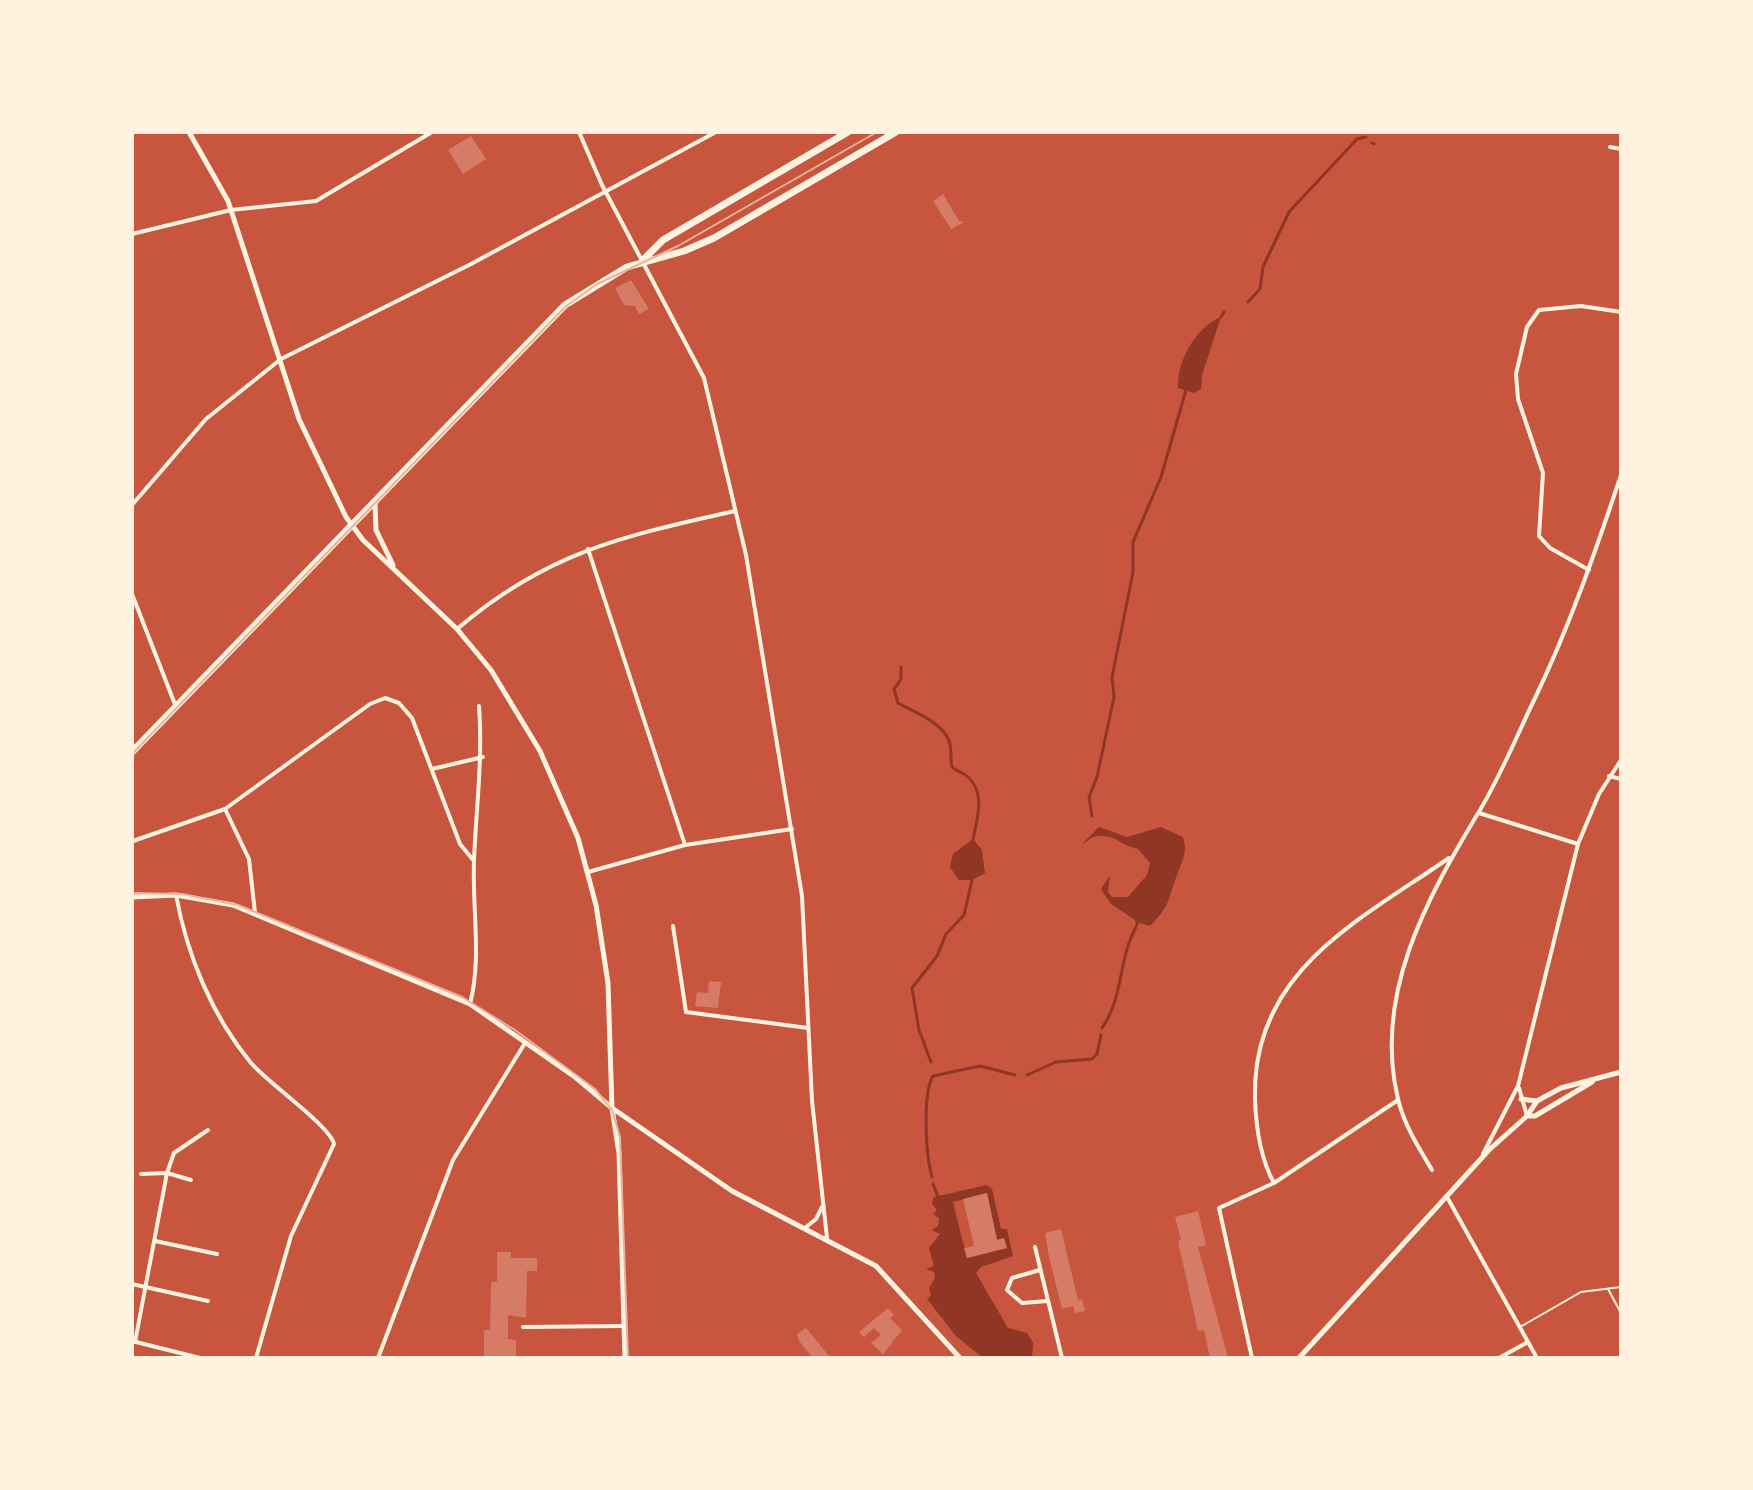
<!DOCTYPE html>
<style>
body{margin:0}
#map{position:relative;width:1753px;height:1490px;overflow:hidden;background:#c8553d;font-family:"Roboto Condensed",sans-serif}
canvas{display:block}
.frame{position:absolute;inset:0;border:134px solid #fff3e0;pointer-events:none}
</style>
<div id="map">
<canvas width="1753" height="1490"></canvas>
<div class="frame"></div>
</div>
<script>
const g = document.querySelector('canvas').getContext('2d');
g.lineJoin = 'round';
function fillPath(path, color) { g.fillStyle = color; g.fill(path, 'evenodd'); }
function strokePath(path, color, width, dash) { g.strokeStyle = color; g.lineWidth = width; g.lineCap = dash ? 'butt' : 'round'; g.setLineDash(dash || []); g.stroke(path); }
fillPath(new Path2D(`
 M 1221,317 L 1202,375 L 1201,389 L 1194,393 L 1178,388 C 1177,361 1195,328 1221,317 Z
 M 1099,827 L 1127,837 L 1161,827 L 1183,837 C 1188,854 1182,860 1177,875 C 1166,903 1172,903 1150,926 L 1140,923 L 1136,927 L 1135,920 L 1111,904 L 1101,889 L 1110,875 L 1108,892 L 1112,897 L 1128,897 L 1147,875 L 1150,863 L 1138,849 C 1121,846 1111,830 1091,838 C 1088,840 1085,843 1082,844 Z
 M 973,839 L 982,850 L 985,873 L 972,880 L 959,880 L 950,867 L 953,854 Z
 M 987,1185 L 992,1189 L 1001,1229 L 1007,1229 L 1013,1256 L 981,1267 L 976,1273 L 1008,1328 L 1027,1333 L 1033,1343 L 1032,1358 L 983,1358 L 956,1336 L 927,1299 L 931,1296 L 929,1288 L 935,1278 L 934,1272 L 926,1269 L 934,1266 L 929,1248 L 940,1234 L 932,1230 L 938,1226 L 939,1218 L 933,1214 L 937,1210 L 932,1204 L 934,1197 ZM 987,1193 L 997,1240 L 1004,1238 L 1006,1248 L 967,1258 L 953,1202 Z`), '#8f3625');
strokePath(new Path2D(`
 M 1372,143 L 1374,144
 M 1248,302 L 1260,289 L 1263,267 L 1289,212 L 1357,139 L 1366,137
 M 1221,317 L 1224,312
 M 901,667 L 901,679 L 894,689 L 898,703 C 914,712 942,722 949,741 C 952,749 950,759 952,767 C 957,772 963,772 968,777 C 986,793 977,820 973,839
 M 1092,816 L 1089,797 L 1097,777 L 1114,697 L 1112,677 L 1133,572 L 1133,542 L 1161,477 L 1186,390
 M 1102,1028 C 1124,996 1118,960 1136,927
 M 931,1062 L 919,1030 L 912,988 L 937,956 L 946,934 L 964,915 L 972,880
 M 1027,1075 L 1056,1062 L 1092,1059 L 1097,1054 L 1101,1035
 M 932,1177 C 926,1156 922,1094 933,1076 L 980,1066 L 1015,1075
 M 933,1184 L 938,1197`), '#8f3625', 3);
fillPath(new Path2D(`
 M 471,136 L 486,159 L 463,174 L 448,150 Z
 M 943,194 L 959,221 L 964,222 L 951,229 L 933,201 Z
 M 631,280 L 649,309 L 639,314 L 635,306 L 624,305 L 615,288 Z
 M 709,981 L 721,982 L 718,1008 L 695,1006 L 697,992 L 708,993 Z
 M 987,1193 L 997,1240 L 1004,1238 L 1007,1248 L 967,1258 L 964,1248 L 974,1246 L 963,1199 Z
 M 1198,1211 L 1206,1245 L 1198,1247 L 1228,1358 L 1210,1358 L 1204,1330 L 1198,1331 L 1178,1241 L 1181,1240 L 1175,1217 Z
 M 1061,1229 L 1078,1300 L 1082,1299 L 1085,1311 L 1075,1313 L 1073,1306 L 1062,1309 L 1049,1257 L 1045,1233 Z
 M 497,1252 L 511,1252 L 511,1258 L 537,1258 L 537,1271 L 527,1271 L 526,1318 L 508,1315 L 508,1339 L 516,1340 L 516,1358 L 484,1358 L 484,1330 L 490,1330 L 491,1282 L 497,1282 Z
 M 888,1308 L 894,1315 L 890,1318 L 902,1330 L 883,1354 L 871,1343 L 881,1335 L 874,1328 L 864,1337 L 859,1332 Z
 M 806,1328 L 829,1356 L 826,1358 L 813,1358 L 799,1341 L 797,1334 Z`), '#d67c66');
strokePath(new Path2D(`
 M 1608,1289 L 1621,1313
 M 1520,1327 L 1581,1292 L 1621,1287`), '#fff3e0', 2);
strokePath(new Path2D(`
 M 579,132 L 602,185 L 704,378 L 746,555 L 802,896 L 812,1101 L 827,1238
 M 1610,147 L 1621,149
 M 132,234 L 231,210 L 316,201 L 432,132
 M 132,505 L 206,419 L 281,359 L 471,264 L 716,132
 M 588,549 L 685,845
 M 1589,570 L 1550,548 L 1539,536 L 1543,473 L 1518,399 L 1516,374 L 1527,327 L 1539,310 L 1581,306 L 1621,312
 M 132,594 L 176,707
 M 457,629 C 547,552 623,536 735,511
 M 432,769 L 483,757
 M 1609,776 L 1621,779
 M 225,809 L 249,859 L 255,913
 M 1479,813 L 1578,844
 M 133,841 L 225,809 L 370,704 L 385,698 L 399,703 L 412,718 L 460,844 L 474,861
 M 588,872 L 685,845 L 792,829
 M 176,895 C 187,955 212,1016 251,1063 C 268,1083 330,1126 334,1144 L 291,1236 L 256,1358
 M 673,926 L 686,1012 L 808,1028
 M 470,1004 C 482,958 472,908 474,861 C 476,809 483,759 479,706
 M 1519,1088 L 1527,1116
 M 1483,1154 L 1518,1086 L 1578,844 L 1599,794 L 1621,760
 M 1432,1170 C 1419,1148 1404,1125 1398,1099 C 1373,996 1426,900 1477,815 C 1500,778 1517,735 1536,696 C 1570,625 1596,550 1621,475
 M 141,1174 L 167,1173 L 174,1153 L 208,1130
 M 1274,1183 C 1260,1158 1256,1127 1255,1099 C 1251,972 1358,921 1449,858
 M 1447,1197 L 1537,1358
 M 805,1228 L 816,1219 L 822,1207
 M 155,1241 L 217,1254
 M 1035,1247 L 1062,1358
 M 1040,1270 L 1012,1278 L 1007,1290 L 1022,1303 L 1048,1301
 M 132,1284 L 208,1301
 M 523,1327 L 624,1326
 M 132,1341 L 200,1358
 M 135,1342 L 167,1173 L 191,1180
 M 378,1358 L 453,1160 L 525,1043
 M 1252,1358 L 1219,1208 L 1274,1183 L 1398,1100
 M 1499,1358 L 1528,1342`), '#fff3e0', 4);
strokePath(new Path2D(`
 M 189,132 L 228,201 L 299,419 L 346,517 L 363,540 L 457,629 L 491,670 L 540,751 L 578,838 L 596,905 L 608,983 L 612,1108 L 619,1153 L 625,1358
 M 375,503 L 376,530 L 393,565
 M 132,897 L 176,895 L 233,905 L 470,1004 L 575,1077 L 612,1108 L 732,1191 L 876,1266 L 960,1358
 M 1521,1099 L 1536,1101
 M 1527,1116 L 1535,1116 L 1592,1082
 M 1299,1358 L 1489,1150 L 1527,1116 L 1537,1101 L 1561,1088 L 1621,1072`), '#fff3e0', 5);
strokePath(new Path2D(`
 M 643,260 L 663,240 L 848,132
 M 132,752 L 565,305 L 627,267 L 684,251 L 714,238 L 896,132`), '#fff3e0', 7);
strokePath(new Path2D(`
 M 132,754 L 565,307 L 597,284 L 678,246 L 877,132
 M 132,893 L 182,894 L 238,905 L 462,997 L 515,1030 L 595,1089 L 612,1110 L 620,1137 L 628,1358`), '#e9b49f', 2);
</script>
